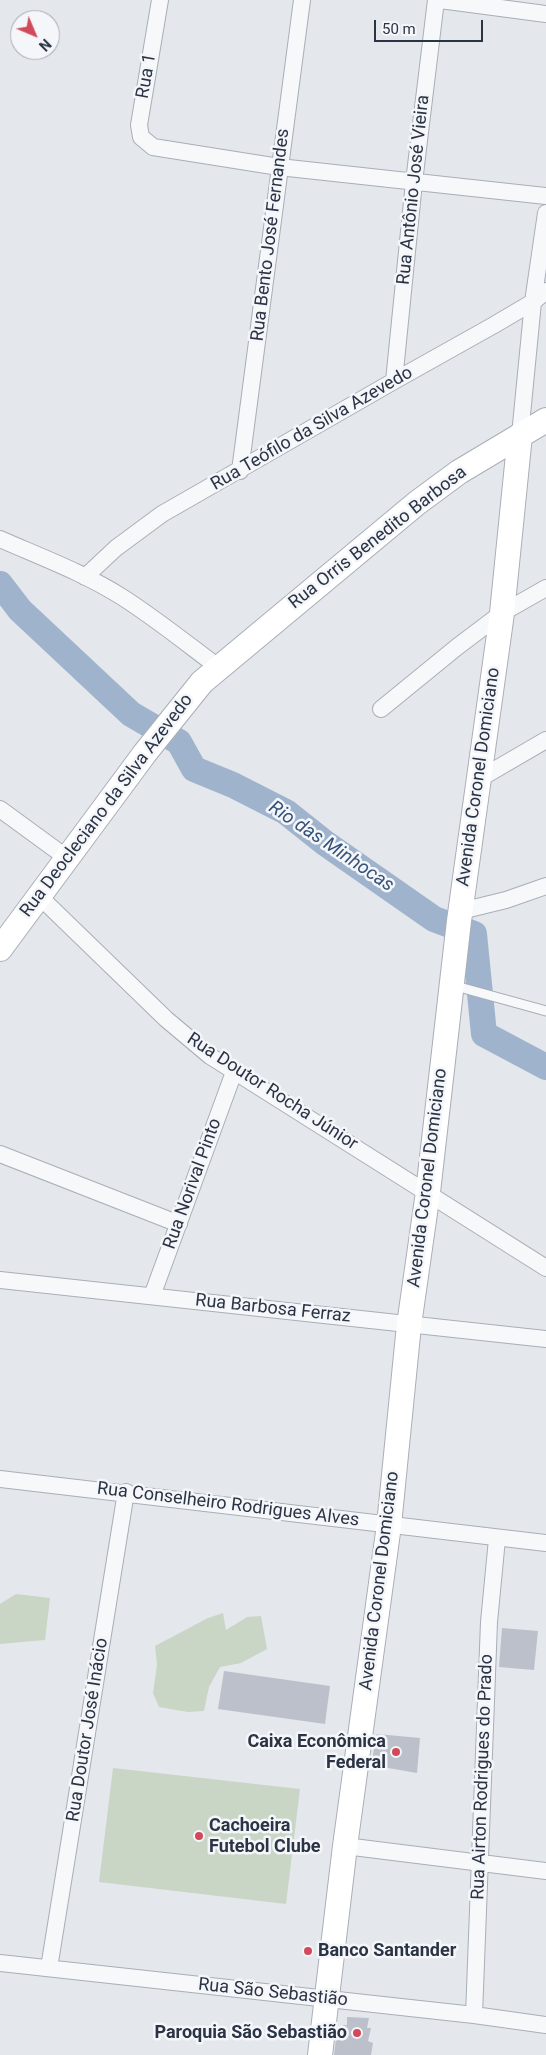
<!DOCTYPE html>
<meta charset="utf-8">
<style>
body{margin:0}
#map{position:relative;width:546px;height:2055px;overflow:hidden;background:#e4e7ec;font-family:Roboto,sans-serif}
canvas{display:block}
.north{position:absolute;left:10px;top:10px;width:50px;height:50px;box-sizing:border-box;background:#f4f6f9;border:1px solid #a4a8b1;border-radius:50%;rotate:135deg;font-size:14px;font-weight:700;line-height:20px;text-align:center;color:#2b3445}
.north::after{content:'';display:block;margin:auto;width:18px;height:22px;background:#d1495b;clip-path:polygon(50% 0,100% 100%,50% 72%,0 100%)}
.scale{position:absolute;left:374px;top:20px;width:109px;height:22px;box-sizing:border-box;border:2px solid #2b3445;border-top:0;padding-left:6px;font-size:15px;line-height:18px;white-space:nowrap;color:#2b3445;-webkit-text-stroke:4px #f4f6f9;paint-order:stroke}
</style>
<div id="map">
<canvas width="546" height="2055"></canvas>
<div class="north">N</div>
<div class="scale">50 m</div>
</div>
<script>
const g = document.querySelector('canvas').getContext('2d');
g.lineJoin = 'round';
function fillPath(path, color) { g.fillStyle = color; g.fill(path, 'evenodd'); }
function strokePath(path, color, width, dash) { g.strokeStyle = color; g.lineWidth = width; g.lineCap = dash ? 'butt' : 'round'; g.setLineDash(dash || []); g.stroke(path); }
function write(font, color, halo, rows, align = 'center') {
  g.font = font + ' Roboto,sans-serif'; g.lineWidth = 5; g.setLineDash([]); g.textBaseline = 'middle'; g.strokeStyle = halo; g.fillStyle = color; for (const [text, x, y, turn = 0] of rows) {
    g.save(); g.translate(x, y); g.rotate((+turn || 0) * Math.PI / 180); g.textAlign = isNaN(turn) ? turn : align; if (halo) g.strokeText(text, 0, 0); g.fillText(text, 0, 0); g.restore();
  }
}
fillPath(new Path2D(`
 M 16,1594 L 50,1598 L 45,1640 L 0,1644 L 0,1604 Z
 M 223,1613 L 226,1630 L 247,1617 L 261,1616 L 267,1649 L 241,1663 L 220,1667 L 209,1687 L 204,1711 L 188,1712 L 159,1707 L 153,1693 L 157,1665 L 155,1646 L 208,1618 Z
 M 113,1768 L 300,1789 L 286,1904 L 99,1882 Z`), '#c9d6c5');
strokePath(new Path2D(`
 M 0,584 L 20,610 L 131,714 L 179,742 L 194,769 L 233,785 L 286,812 L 325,843 L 434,919 L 474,934 L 484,1034 L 546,1067`), '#9fb4cc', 26);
fillPath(new Path2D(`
 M 502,1628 L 538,1631 L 534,1670 L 499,1667 Z
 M 224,1671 L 330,1686 L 325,1724 L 218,1709 Z
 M 377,1734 L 420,1738 L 417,1773 L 371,1765 Z
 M 347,2017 L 369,2018 L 367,2028 L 371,2028 L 368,2041 L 373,2043 L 371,2055 L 334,2055 L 336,2038 L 344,2039 L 343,2025 L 347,2025 Z`), '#bbc0ca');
const lane = new Path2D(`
 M 452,985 L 546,1011`);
const street = new Path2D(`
 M 160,0 L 139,125 L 141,137 L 153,147 L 279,167 L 546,196
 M 440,0 L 546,14
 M 394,381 L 414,182 L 436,0
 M 520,435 L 533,302 L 546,213
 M 240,471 L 302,0
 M 0,539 C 41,557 84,573 122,597 C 155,618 186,643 218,667
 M 85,577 L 116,548 L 162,514 L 394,381 L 494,325 L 533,302 L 546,291
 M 381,709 L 457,647 L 502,613 L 546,588
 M 479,779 L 546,740
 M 0,809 L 67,858
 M 39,896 L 166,1019 L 210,1056 L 546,1268
 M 461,911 L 506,900 L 546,886
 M 0,1154 L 179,1224
 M 0,1280 L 546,1339
 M 152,1296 L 234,1072
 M 0,1479 L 546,1543
 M 345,1846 L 546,1871
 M 0,1963 L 474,2015 L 546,2025
 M 49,1968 L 126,1492
 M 474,2015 L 489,1622 L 497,1539`);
const secondary = new Path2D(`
 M 0,949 L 145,753 L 202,682 L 417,503 L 459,472 L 546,420
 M 320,2055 L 345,1846 L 389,1525 L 409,1325 L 428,1192 L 459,921 L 502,613 L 520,435`);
strokePath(lane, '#a9aeb7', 11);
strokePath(street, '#a9aeb7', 18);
strokePath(secondary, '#a9aeb7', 26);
strokePath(lane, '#f7f8fa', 9);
strokePath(street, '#f7f8fa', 16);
strokePath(secondary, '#fff', 24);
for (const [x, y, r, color] of [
 [396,1752,5,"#d1495b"],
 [199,1836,5,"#d1495b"],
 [308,1951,5,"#d1495b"],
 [357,2033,5,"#d1495b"]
]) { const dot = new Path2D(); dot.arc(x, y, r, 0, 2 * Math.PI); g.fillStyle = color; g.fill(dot); strokePath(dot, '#f4f6f9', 2); }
write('18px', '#2b3445', '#f4f6f9', [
 ["Rua 1",147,76,-80],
 ["Rua Antônio José Vieira",414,190,-84],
 ["Rua Bento José Fernandes",271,235,-83],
 ["Rua Teófilo da Silva Azevedo",312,429,-30],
 ["Rua Orris Benedito Barbosa",378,538,-38],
 ["Avenida Coronel Domiciano",479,777,-82],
 ["Rua Deocleciano da Silva Azevedo",107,806,-53],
 ["Rua Doutor Rocha Júnior",272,1092,33],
 ["Avenida Coronel Domiciano",428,1178,-83],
 ["Rua Norival Pinto",193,1184,-70],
 ["Rua Barbosa Ferraz",273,1309,6],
 ["Rua Conselheiro Rodrigues Alves",228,1505,7],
 ["Avenida Coronel Domiciano",380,1581,-83],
 ["Rua Doutor José Inácio",88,1730,-81],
 ["Rua Airton Rodrigues do Prado",483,1777,-88],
 ["Rua São Sebastião",273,1993,6]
]);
write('bold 18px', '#2b3445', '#f4f6f9', [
 ["Caixa Econômica",386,1742],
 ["Federal",386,1763],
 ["Cachoeira",209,1826,"left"],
 ["Futebol Clube",209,1847,"left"],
 ["Banco Santander",318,1951,"left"],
 ["Paroquia São Sebastião",347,2033]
], 'right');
write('italic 19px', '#34527a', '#f4f6f9', [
 ["Rio das Minhocas",331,847,34]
]);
</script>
